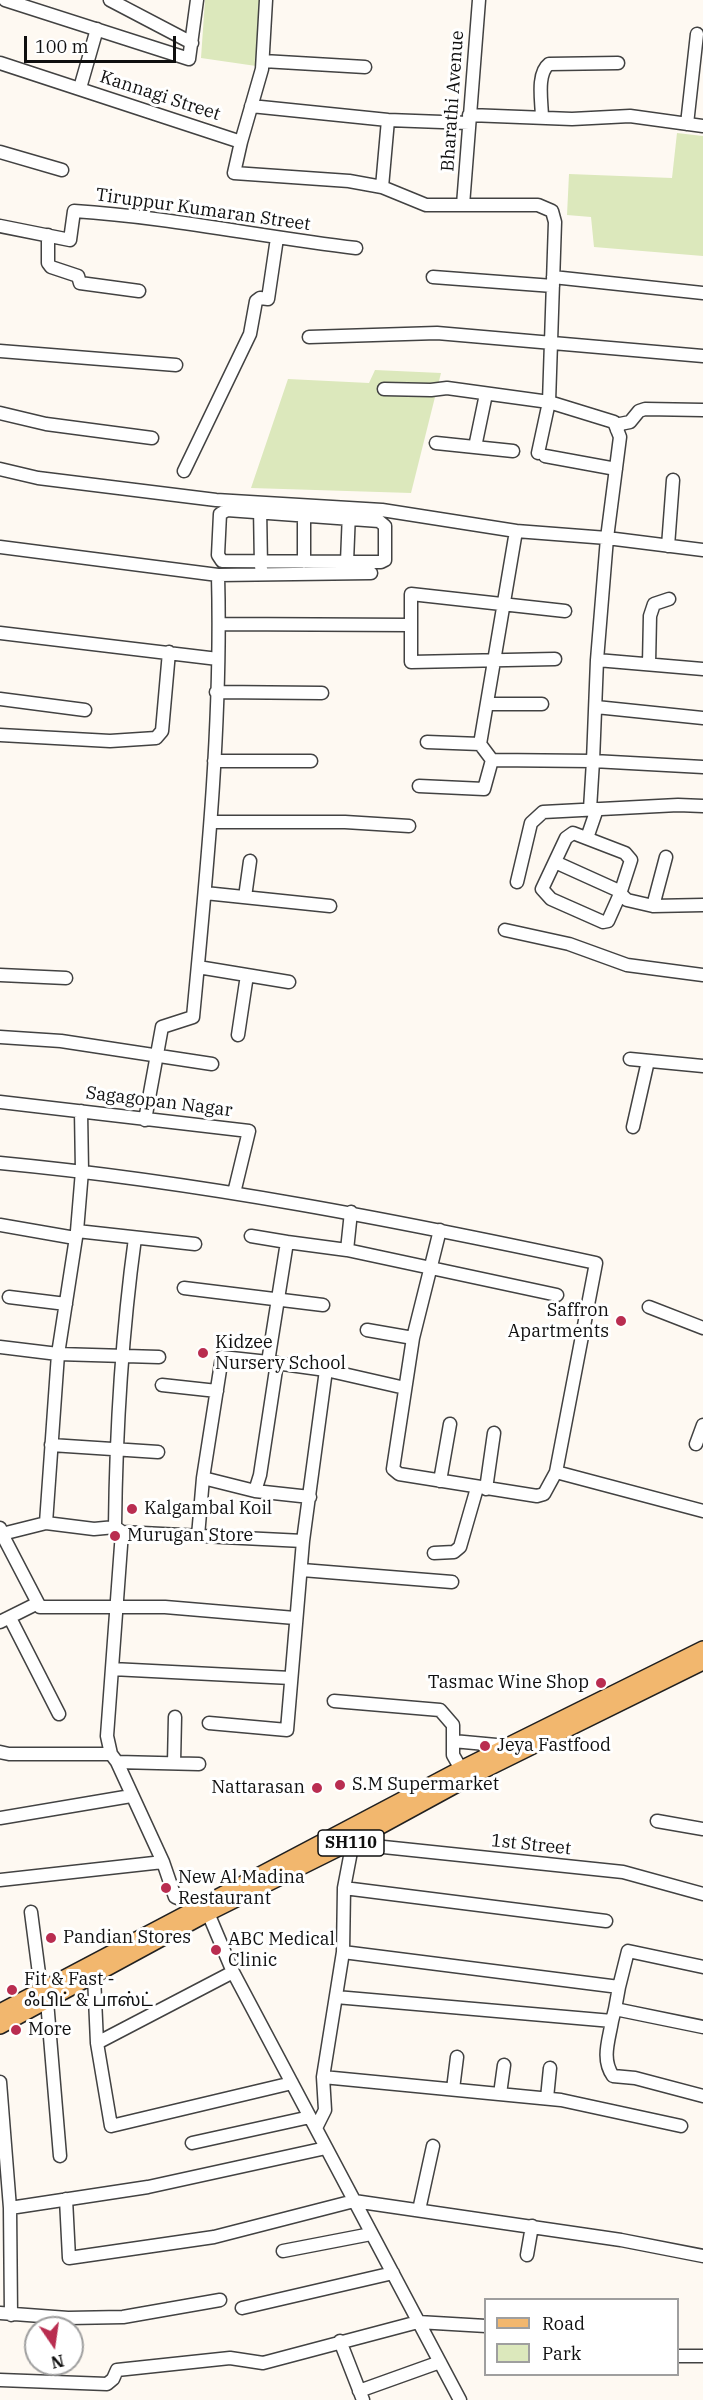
<!DOCTYPE html>
<meta charset="utf-8">
<style>
body{margin:0}
#map{position:relative;width:703px;height:2400px;overflow:hidden;background:#fef9f2;font-family:"IBM Plex Serif",serif}
canvas{display:block}
.legend{position:absolute;left:484px;top:2298px;width:195px;height:78px;box-sizing:border-box;background:#fff;border:2px solid #9f9f9f;margin:0;padding:8px 10px;list-style:none;font-size:18px;color:#0f0f0f}
.legend li{display:flex;align-items:center;gap:12px;height:30px}
.legend b{width:30px;border:2px solid #9f9f9f}
.north{position:absolute;left:24px;top:2316px;width:60px;height:60px;box-sizing:border-box;background:#fff;border:2px solid #9f9f9f;border-radius:50%;rotate:167deg;font-size:16px;font-weight:700;line-height:24px;text-align:center;color:#0f0f0f}
.north::after{content:'';display:block;margin:auto;width:21px;height:27px;background:#b92d50;clip-path:polygon(50% 0,100% 100%,50% 72%,0 100%)}
.scale{position:absolute;left:24px;top:36px;width:152px;height:27px;box-sizing:border-box;border:3px solid #0f0f0f;border-top:0;padding-left:8px;font-size:18px;line-height:21px;white-space:nowrap;color:#0f0f0f;-webkit-text-stroke:4px #fff;paint-order:stroke}
</style>
<div id="map">
<canvas width="703" height="2400"></canvas>
<ul class="legend">
<li><b style="height:8px;background:#f2b76e"></b>Road</li>
<li><b style="height:16px;background:#dce8bc"></b>Park</li>
</ul>
<div class="north">N</div>
<div class="scale">100 m</div>
</div>
<script>
const g = document.querySelector('canvas').getContext('2d');
g.lineJoin = 'round';
function fillPath(path, color) { g.fillStyle = color; g.fill(path, 'evenodd'); }
function strokePath(path, color, width, dash) { g.strokeStyle = color; g.lineWidth = width; g.lineCap = dash ? 'butt' : 'round'; g.setLineDash(dash || []); g.stroke(path); }
function write(font, color, halo, rows, align = 'center') {
  g.font = font + ' "IBM Plex Serif","Noto Sans Tamil",serif'; g.lineWidth = 6; g.setLineDash([]); g.textBaseline = 'middle'; g.strokeStyle = halo; g.fillStyle = color; for (const [text, x, y, turn = 0] of rows) {
    g.save(); g.translate(x, y); g.rotate((+turn || 0) * Math.PI / 180); g.textAlign = isNaN(turn) ? turn : align; if (halo) g.strokeText(text, 0, 0); g.fillText(text, 0, 0); g.restore();
  }
}
fillPath(new Path2D(`
 M 205,0 L 260,0 L 256,66 L 201,58 Z
 M 677,133 L 703,136 L 703,256 L 594,247 L 591,217 L 567,215 L 569,174 L 672,178 Z
 M 375,370 L 441,373 L 411,493 L 251,488 L 288,379 L 369,383 Z`), '#dce8bc');
const minor = new Path2D(`
 M 5,0 L 189,59 L 197,0
 M 110,0 L 192,43
 M 266,0 L 262,69 L 241,142 L 234,173 L 349,181 L 382,187 L 426,205 L 538,205 L 552,211 L 555,222 L 549,402 L 447,388 L 431,390 L 384,389
 M 263,61 L 365,67
 M 0,63 L 241,142
 M 80,88 L 97,29
 M 251,106 L 388,120 L 469,123
 M 469,115 L 572,119 L 630,116 L 703,126
 M 542,118 C 542,103 536,74 549,64 L 618,63
 M 687,124 L 697,34
 M 0,152 L 62,170
 M 382,187 L 388,120
 M 463,205 L 479,0
 M 0,226 L 70,240 L 74,211 C 169,217 262,237 356,248
 M 48,235 L 48,263 L 51,267 L 78,276 L 80,283 L 139,291
 M 433,277 L 553,286
 M 553,277 L 703,293
 M 309,337 L 437,333 L 703,356
 M 0,351 L 176,365
 M 0,413 L 46,424 L 152,438
 M 617,430 L 620,424 L 630,422 L 639,411 L 645,409 L 703,410
 M 436,443 L 513,451
 M 475,447 L 486,394
 M 538,453 L 549,402 L 614,422 L 620,437 L 607,538 L 597,660 L 593,761 L 703,767
 M 545,456 L 616,469
 M 0,469 L 38,478 L 216,500 L 382,510 L 516,531 L 607,538 L 703,550
 M 184,471 L 250,334 L 256,301 L 260,298 L 268,299 L 277,238
 M 260,507 L 261,567
 M 227,510 L 379,521 L 385,526 L 385,560 L 381,562 L 222,561 L 218,555 L 220,514 Z
 M 304,515 L 304,562
 M 668,546 L 673,480
 M 0,547 L 218,575 L 371,573
 M 347,562 L 349,512
 M 219,624 L 411,625 L 411,662 L 555,659
 M 411,625 L 411,594 L 565,611
 M 0,633 L 218,659
 M 597,660 L 703,669
 M 649,664 L 650,616 L 654,604 L 669,599
 M 216,692 L 322,693
 M 0,699 L 85,710
 M 487,704 L 542,704
 M 596,707 L 703,718
 M 0,735 L 110,741 L 156,738 L 162,731 L 169,652
 M 427,742 L 480,744
 M 492,760 L 480,744 L 516,531
 M 492,760 L 593,761 L 590,809
 M 214,761 L 311,761
 M 419,786 L 484,789 L 492,760
 M 211,822 L 345,822 L 409,826
 M 573,833 L 625,853 L 631,860 L 620,894 L 608,921 L 603,922 L 551,899 L 542,889 L 566,838 Z
 M 587,838 L 597,809
 M 555,862 L 617,890 L 627,900 L 653,906 L 703,905
 M 517,882 L 531,823 L 543,812 L 678,805 L 703,806
 M 205,893 L 330,906
 M 245,897 L 250,861
 M 653,906 L 666,857
 M 505,930 L 569,944 L 627,965 L 703,975
 M 198,967 L 289,982
 M 0,975 L 66,978
 M 238,1035 L 247,975
 M 0,1037 L 61,1041 L 212,1064
 M 630,1059 L 703,1066
 M 0,1102 L 249,1131 L 234,1193
 M 81,1111 L 82,1171 L 77,1231 L 58,1354 L 159,1357
 M 145,1120 L 162,1027 L 193,1017 C 207,870 222,722 218,575
 M 633,1127 L 648,1061
 M 0,1163 C 201,1182 399,1221 596,1263 L 556,1472 L 544,1494 L 537,1496 L 399,1474 L 393,1469 L 413,1338 L 440,1230
 M 0,1225 L 75,1238
 M 77,1231 L 195,1244
 M 251,1236 L 287,1242
 M 347,1250 L 557,1295
 M 184,1288 L 323,1305
 M 9,1297 L 66,1304
 M 649,1307 L 703,1328
 M 367,1330 L 413,1338
 M 0,1347 L 58,1354 L 46,1523
 M 326,1370 L 405,1388
 M 162,1385 L 217,1391
 M 696,1444 L 703,1425
 M 51,1445 L 158,1452
 M 556,1472 L 703,1511
 M 203,1478 L 255,1491 L 260,1475 L 277,1363
 M 440,1481 L 450,1424
 M 486,1489 L 494,1433
 M 255,1491 L 310,1497
 M 115,1527 C 116,1431 122,1333 135,1238
 M 0,1528 L 2,1534 L 46,1523 L 94,1529 L 115,1527 L 122,1532 L 107,1736 L 111,1754 L 117,1762 L 163,1862 L 175,1897 L 198,1906 L 208,1913 L 233,1972 L 460,2400
 M 122,1532 L 303,1541
 M 2,1534 L 40,1607 L 165,1607 L 295,1618
 M 198,1536 L 203,1478 L 222,1357 L 268,1362
 M 434,1553 L 454,1552 L 460,1547 L 477,1488
 M 302,1570 L 452,1582
 M 10,1618 L 59,1714
 M 0,1622 L 38,1603
 M 112,1669 L 291,1678
 M 334,1701 L 440,1710 L 453,1725 L 453,1755 L 461,1769
 M 209,1723 L 287,1730 L 303,1541 L 326,1370 L 268,1362 L 287,1242 L 347,1250 L 351,1212
 M 453,1741 L 507,1746
 M 0,1752 L 9,1754 L 111,1754
 M 117,1762 L 199,1764
 M 174,1763 L 175,1717
 M 0,1818 L 131,1796
 M 657,1821 L 703,1829
 M 353,1841 L 374,1846 L 623,1872 L 703,1894
 M 0,1880 L 163,1862
 M 344,1888 L 606,1921
 M 31,1912 L 41,1989
 M 343,1952 L 619,1987 L 615,2009 L 703,2027
 M 94,1976 L 97,2043 L 111,2126 L 292,2083
 M 619,1987 L 628,1951 L 703,1967
 M 336,1997 L 612,2021 L 615,2009
 M 47,2001 L 60,2156
 M 612,2021 C 609,2040 601,2059 613,2076 L 635,2078 L 703,2096
 M 97,2043 L 233,1972
 M 323,2077 L 561,2100 L 681,2126
 M 0,2082 L 10,2208 L 11,2315
 M 453,2089 L 457,2057
 M 500,2094 L 504,2065
 M 547,2098 L 550,2068
 M 316,2128 L 325,2110 L 323,2077 L 343,1952 L 344,1888 L 353,1841 L 351,1837
 M 192,2143 L 310,2117
 M 66,2199 L 69,2258 L 214,2237 L 354,2201 L 621,2240 L 703,2256
 M 10,2208 L 148,2187 L 326,2148
 M 419,2210 L 433,2146
 M 283,2251 L 371,2234
 M 527,2255 L 532,2226
 M 242,2308 L 393,2273
 M 0,2313 L 68,2318 L 123,2317 L 220,2300
 M 340,2341 L 363,2400
 M 678,2356 L 703,2356
 M 0,2380 L 107,2384 L 113,2379 L 117,2370 L 230,2358 L 263,2363 L 418,2322 L 486,2326
 M 359,2391 L 440,2362`);
const major = new Path2D(`
 M 0,2012 L 461,1769 L 703,1649
 M 0,2026 L 208,1913 L 353,1841 L 474,1775 L 703,1662`);
strokePath(minor, '#424242', 15);
strokePath(major, '#202020', 18);
strokePath(minor, '#fff', 12);
strokePath(major, '#f2b76e', 15);
for (const [x, y, r, color] of [
 [621,1321,6,"#b92d50"],
 [203,1353,6,"#b92d50"],
 [132,1509,6,"#b92d50"],
 [115,1536,6,"#b92d50"],
 [601,1683,6,"#b92d50"],
 [485,1746,6,"#b92d50"],
 [340,1785,6,"#b92d50"],
 [317,1788,6,"#b92d50"],
 [166,1888,6,"#b92d50"],
 [51,1938,6,"#b92d50"],
 [216,1950,6,"#b92d50"],
 [12,1990,6,"#b92d50"],
 [16,2030,6,"#b92d50"]
]) { const dot = new Path2D(); dot.arc(x, y, r, 0, 2 * Math.PI); g.fillStyle = color; g.fill(dot); strokePath(dot, '#fff', 2); }
for (const [x, y, w] of [
 [351,1843,66]
]) { const box = new Path2D(); box.roundRect(x - w / 2, y - 13, w, 26, 4.5); g.fillStyle = '#fff'; g.fill(box); strokePath(box, '#0f0f0f', 1.5); }
write('bold 16px', '#0f0f0f', null, [
 ["SH110",351,1843]
]);
write('18px', '#0f0f0f', '#fff', [
 ["Kannagi Street",160,96,18],
 ["Bharathi Avenue",453,101,-86],
 ["Tiruppur Kumaran Street",203,210,8],
 ["Sagagopan Nagar",159,1102,7],
 ["1st Street",531,1845,6]
]);
write('18px', '#0f0f0f', '#fff', [
 ["Saffron",609,1311,"right"],
 ["Apartments",609,1332,"right"],
 ["Kidzee",215,1343],
 ["Nursery School",215,1364],
 ["Kalgambal Koil",144,1509],
 ["Murugan Store",127,1536],
 ["Tasmac Wine Shop",589,1683,"right"],
 ["Jeya Fastfood",497,1746],
 ["S.M Supermarket",352,1785],
 ["Nattarasan",305,1788,"right"],
 ["New Al Madina",178,1878],
 ["Restaurant",178,1899],
 ["Pandian Stores",63,1938],
 ["ABC Medical",228,1940],
 ["Clinic",228,1961],
 ["Fit & Fast -",24,1980],
 ["ஃபிட் & பாஸ்ட்",24,2001],
 ["More",28,2030]
], 'left');
</script>
